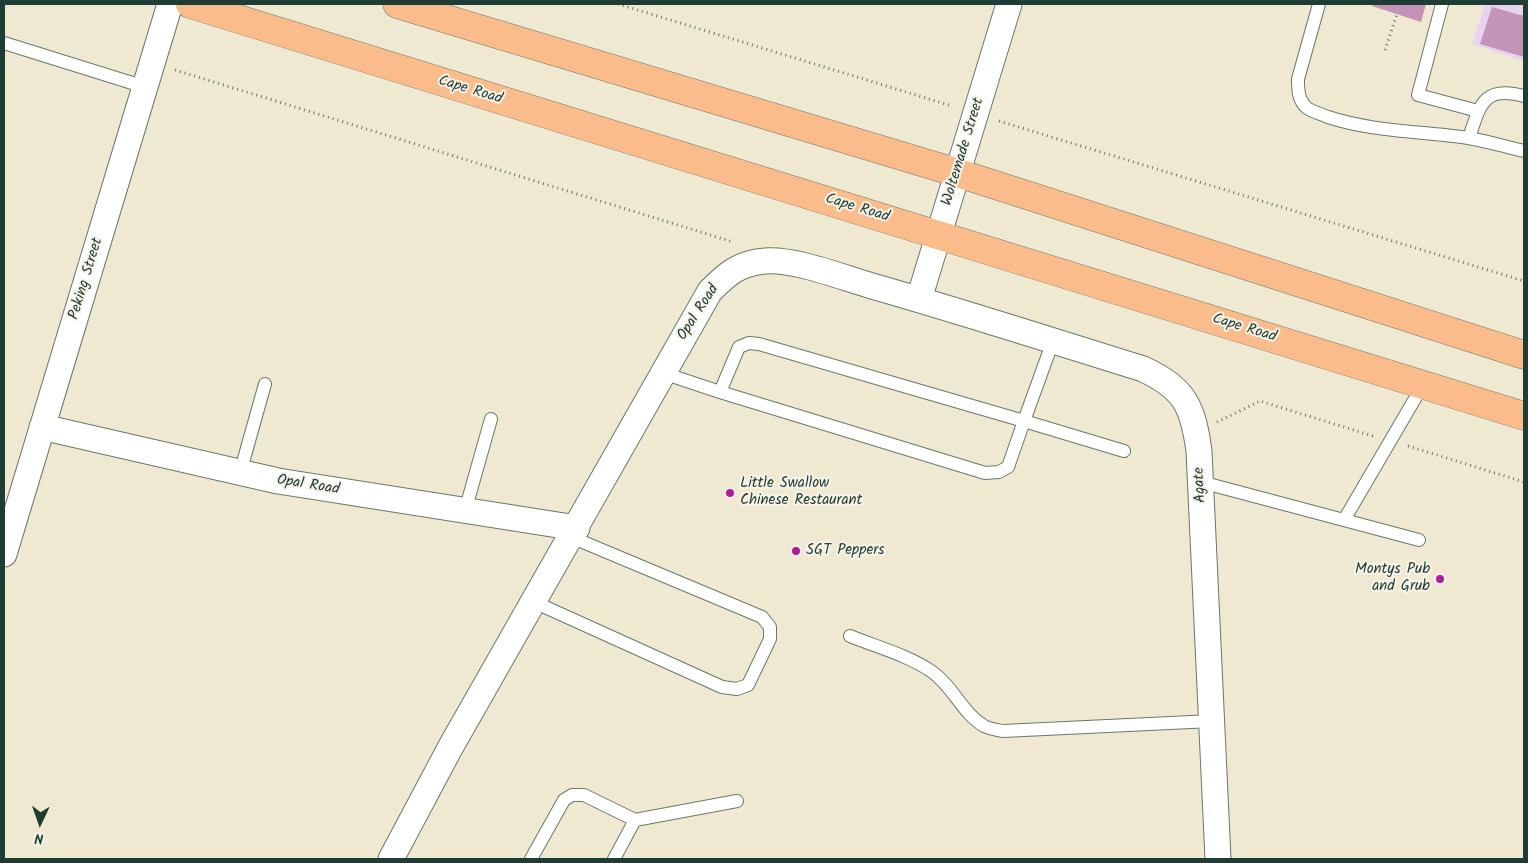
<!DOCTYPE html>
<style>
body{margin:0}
#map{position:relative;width:1528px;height:863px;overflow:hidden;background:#f0e9d2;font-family:Kalam,sans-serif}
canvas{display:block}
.frame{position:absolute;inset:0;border:5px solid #1f3d34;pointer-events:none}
.north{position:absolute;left:15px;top:798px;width:50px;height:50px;-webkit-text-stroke:4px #f7f3e8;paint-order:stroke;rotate:183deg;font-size:14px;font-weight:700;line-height:20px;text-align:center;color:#1f3d34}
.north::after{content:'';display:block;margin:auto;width:18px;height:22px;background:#1f3d34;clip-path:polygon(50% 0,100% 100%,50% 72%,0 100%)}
</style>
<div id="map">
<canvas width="1528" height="863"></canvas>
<div class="frame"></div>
<div class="north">N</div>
</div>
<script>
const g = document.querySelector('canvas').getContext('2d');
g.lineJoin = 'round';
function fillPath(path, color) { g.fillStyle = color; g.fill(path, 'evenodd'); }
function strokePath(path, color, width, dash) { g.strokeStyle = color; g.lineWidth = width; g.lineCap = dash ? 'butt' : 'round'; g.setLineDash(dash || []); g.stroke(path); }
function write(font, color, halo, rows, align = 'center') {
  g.font = font + ' Kalam,sans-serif'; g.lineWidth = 4; g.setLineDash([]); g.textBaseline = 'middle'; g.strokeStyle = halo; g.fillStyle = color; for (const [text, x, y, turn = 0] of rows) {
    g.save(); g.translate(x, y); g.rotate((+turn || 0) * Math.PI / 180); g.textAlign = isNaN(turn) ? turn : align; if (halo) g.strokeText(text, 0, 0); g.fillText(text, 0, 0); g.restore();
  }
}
fillPath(new Path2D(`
 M 1485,4 L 1524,4 L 1524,61 L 1472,44 Z`), '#e7d2ef');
fillPath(new Path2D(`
 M 1373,4 L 1426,4 L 1421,22 L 1372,6 Z
 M 1492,7 L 1524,16 L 1524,57 L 1480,44 Z`), '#c494b8');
const lane = new Path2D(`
 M 1319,4 L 1298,79 C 1298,90 1298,100 1307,108 C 1313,112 1321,114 1328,117 C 1374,132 1421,131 1468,138 C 1487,141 1506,147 1524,151
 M 1442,4 L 1418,95 L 1478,111
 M 4,43 L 145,87
 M 1469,138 C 1480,105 1483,85 1524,96
 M 1053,341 L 1024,421 L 1124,451
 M 663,373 L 720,392 L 739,347 L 749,343 L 759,344 L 1024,421 L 1008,467 L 999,472 L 985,473 L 720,392
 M 240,473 L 265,384
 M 1201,482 L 1419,540
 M 465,511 L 491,419
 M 1344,520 L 1423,385
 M 534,602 L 722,687 L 737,689 L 748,685 L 770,639 L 770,627 L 762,617 L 571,537
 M 850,636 C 877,647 907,655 931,671 C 953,686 962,713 984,726 C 990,729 997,730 1003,731 L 1212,721
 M 531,859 L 564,800 L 572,795 L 584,795 L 635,820
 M 614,859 L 635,820 L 737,801`);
const street = new Path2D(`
 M 919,299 L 1009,4
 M 42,427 L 278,481 L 577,528
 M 4,554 L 170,4
 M 391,859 L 450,748 L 710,291 C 727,274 739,263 765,261 C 796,259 841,277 872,286 C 963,312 1053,341 1143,369 C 1185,388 1193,407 1199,451 L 1218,859`);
const primary = new Path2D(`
 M 190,4 L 1524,416
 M 397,4 L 958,173 L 1524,355`);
strokePath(lane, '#68796b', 14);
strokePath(street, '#68796b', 27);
strokePath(primary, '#68796b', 29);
strokePath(new Path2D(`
 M 618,4 L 952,106
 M 1385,50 L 1397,14
 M 175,70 L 733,242
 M 999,121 L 1524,281
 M 1217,422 L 1260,401 L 1373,436
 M 1408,446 L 1524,482`), '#68796b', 3, [1, 4]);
strokePath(lane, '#fff', 12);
strokePath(street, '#fff', 25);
strokePath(primary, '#f9bc8a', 28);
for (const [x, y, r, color] of [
 [730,493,5,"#b5179e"],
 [796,551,5,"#b5179e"],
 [1440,579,5,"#b5179e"]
]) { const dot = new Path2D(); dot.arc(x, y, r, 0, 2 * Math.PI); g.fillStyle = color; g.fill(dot); strokePath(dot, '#f7f3e8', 2); }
write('15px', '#1f3d34', '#f7f3e8', [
 ["Cape Road",470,91,17],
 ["Woltemade Street",964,152,-73],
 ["Cape Road",857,209,17],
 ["Peking Street",87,279,-73],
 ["Opal Road",699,313,-57],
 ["Cape Road",1244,329,17],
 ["Agate",1201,485,-93],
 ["Opal Road",308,486,9]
]);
write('15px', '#1f3d34', '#f7f3e8', [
 ["Little Swallow",740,484],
 ["Chinese Restaurant",740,501],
 ["SGT Peppers",806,551],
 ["Montys Pub",1430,570,"right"],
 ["and Grub",1430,587,"right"]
], 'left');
</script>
